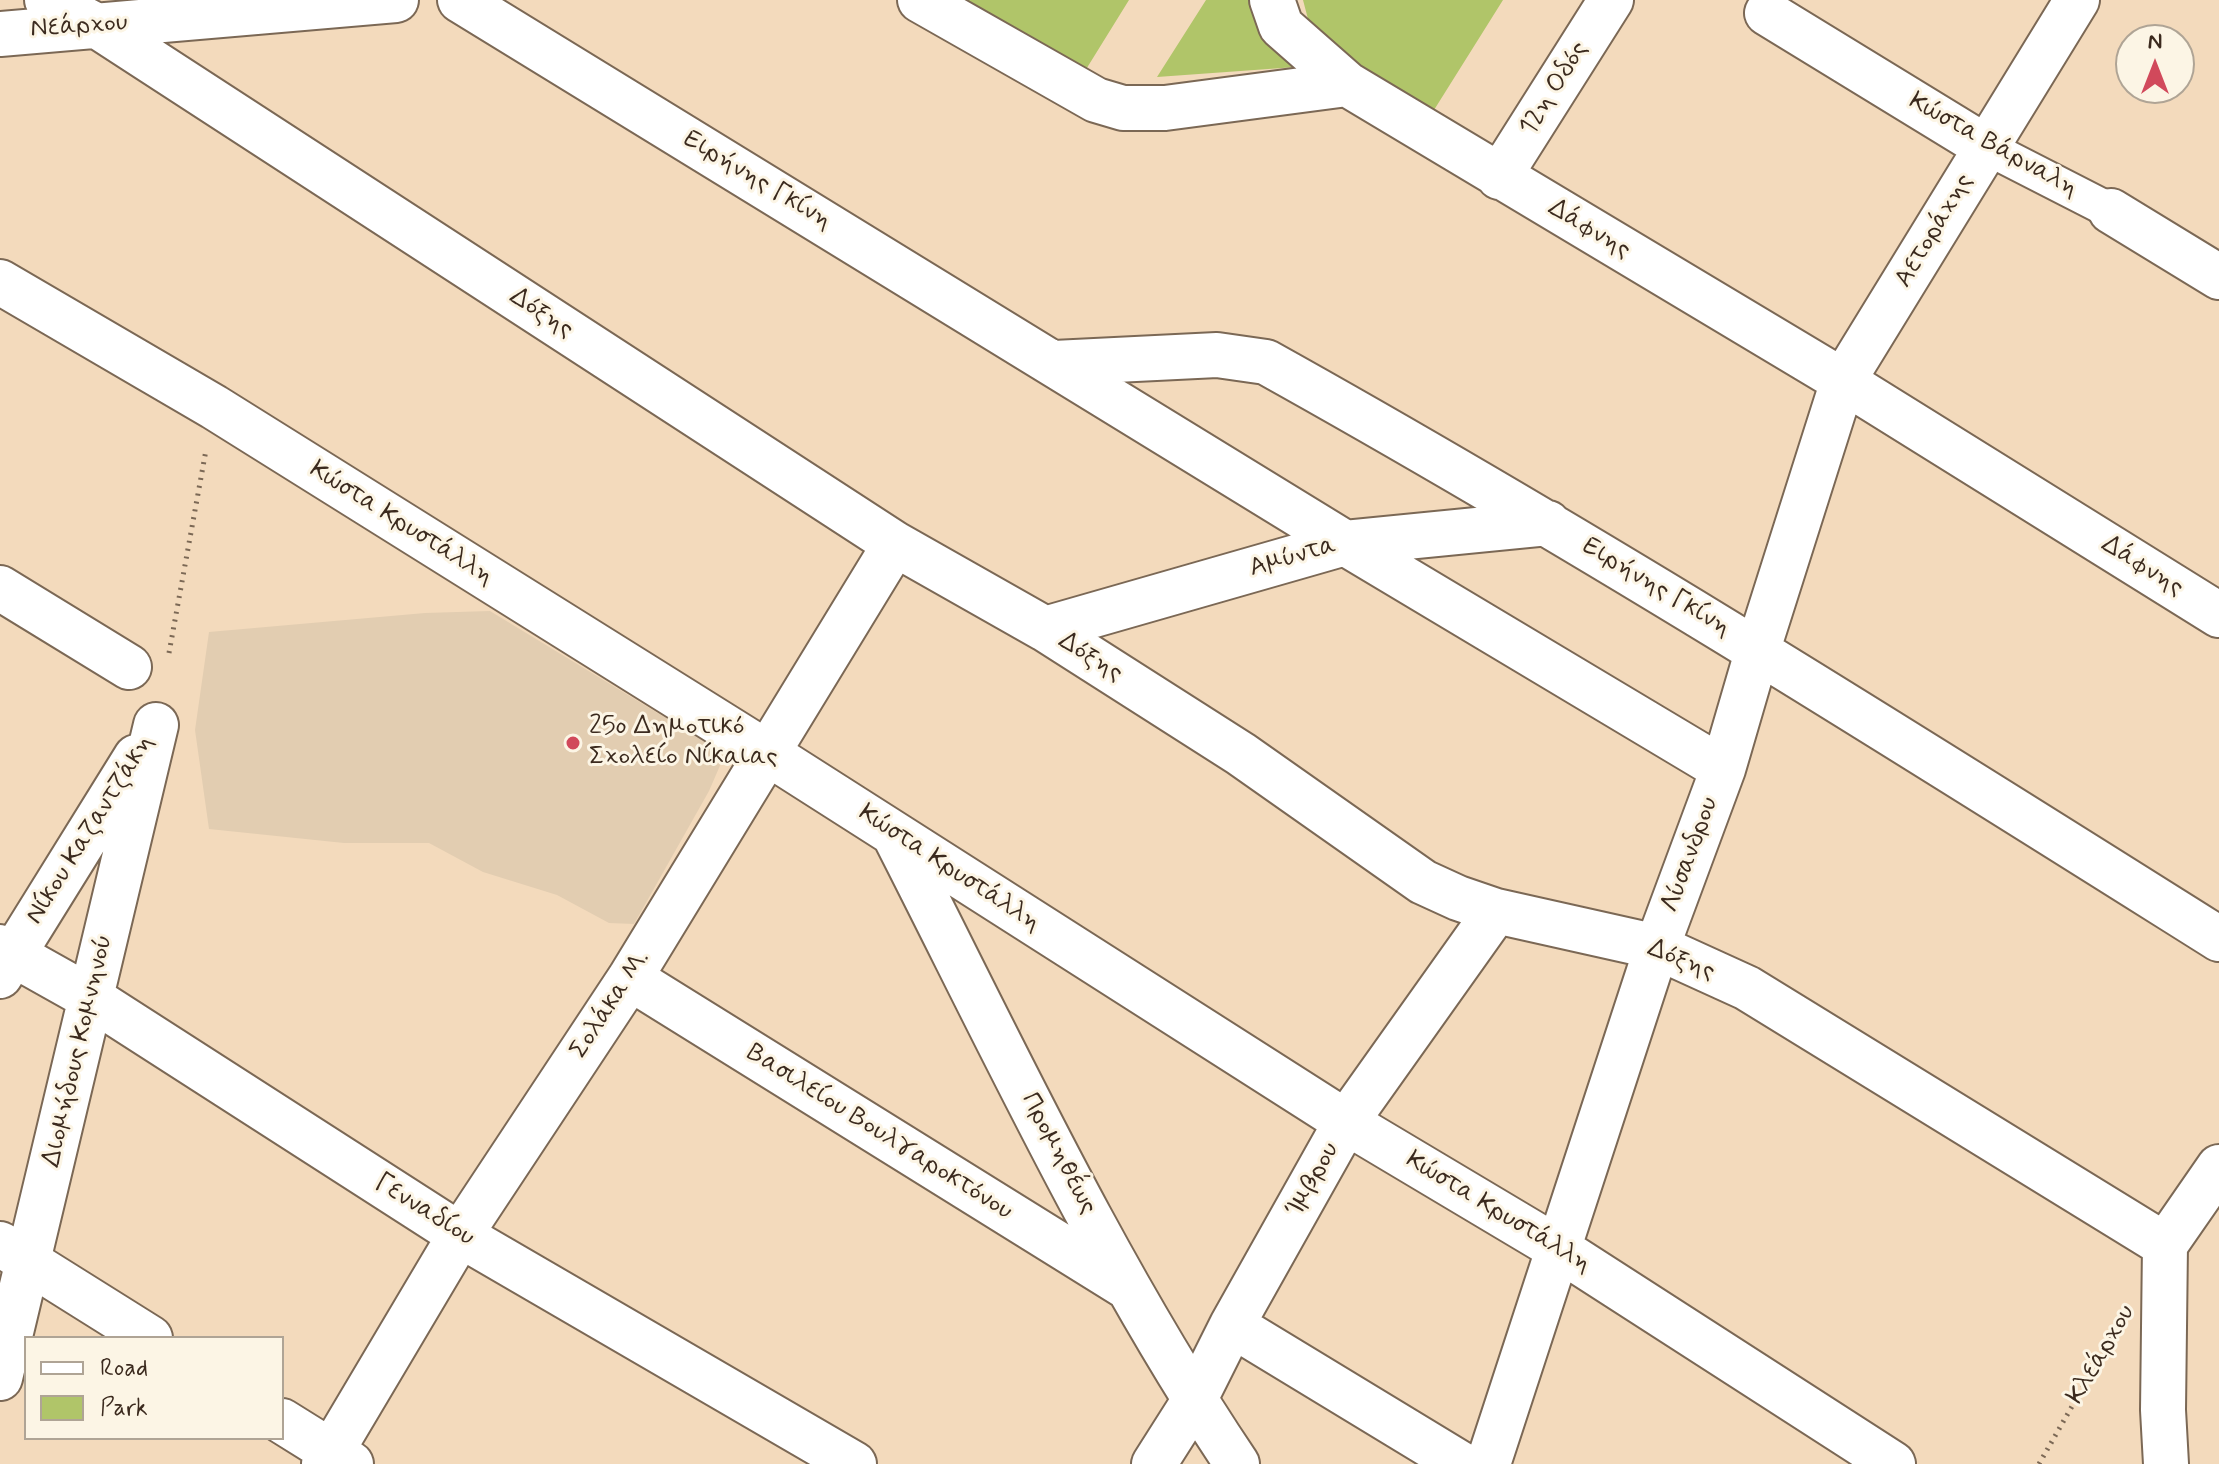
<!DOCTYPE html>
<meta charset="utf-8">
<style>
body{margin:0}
#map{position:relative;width:2219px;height:1464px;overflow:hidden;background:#f3dabc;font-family:Mynerve,sans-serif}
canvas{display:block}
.legend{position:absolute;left:24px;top:1336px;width:260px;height:104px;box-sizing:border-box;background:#fcf5e5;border:2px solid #afa495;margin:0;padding:10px 14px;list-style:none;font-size:24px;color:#3b2a1e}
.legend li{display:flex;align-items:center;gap:16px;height:40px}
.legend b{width:40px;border:2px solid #afa495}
.north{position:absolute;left:2115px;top:24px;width:80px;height:80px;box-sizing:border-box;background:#fcf5e5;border:2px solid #afa495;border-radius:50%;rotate:0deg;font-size:22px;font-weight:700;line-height:32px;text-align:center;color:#3b2a1e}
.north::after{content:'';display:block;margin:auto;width:28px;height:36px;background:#d1495b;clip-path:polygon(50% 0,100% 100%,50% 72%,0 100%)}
</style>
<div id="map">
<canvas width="2219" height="1464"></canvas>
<ul class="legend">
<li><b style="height:10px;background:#fff"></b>Road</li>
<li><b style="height:22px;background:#b0c569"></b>Park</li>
</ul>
<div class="north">N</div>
</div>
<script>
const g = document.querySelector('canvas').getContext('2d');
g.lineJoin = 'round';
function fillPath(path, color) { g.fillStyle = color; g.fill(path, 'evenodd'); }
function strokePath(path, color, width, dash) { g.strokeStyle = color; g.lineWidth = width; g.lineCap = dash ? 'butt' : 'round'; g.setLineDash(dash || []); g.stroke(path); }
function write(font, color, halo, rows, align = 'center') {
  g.font = font + ' Mynerve,sans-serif'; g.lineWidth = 6; g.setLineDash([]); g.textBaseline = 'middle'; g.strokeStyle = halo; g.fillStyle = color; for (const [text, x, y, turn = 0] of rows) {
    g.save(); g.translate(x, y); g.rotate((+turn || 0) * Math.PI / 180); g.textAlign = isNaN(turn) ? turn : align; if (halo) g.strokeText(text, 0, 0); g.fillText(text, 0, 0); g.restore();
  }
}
fillPath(new Path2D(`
 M 490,611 L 725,754 L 709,791 L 634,924 L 609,923 L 557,895 L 483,872 L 429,843 L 344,843 L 209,829 L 195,730 L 209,632 L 425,613 Z`), '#e2cdb1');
fillPath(new Path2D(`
 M 960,0 L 1129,0 L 1085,71 Z
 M 1206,0 L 1251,0 L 1296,67 L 1157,77 Z
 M 1303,0 L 1503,0 L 1434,110 L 1358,65 L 1308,19 Z`), '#b0c569');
const pedestrian = new Path2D(`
 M 1986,147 L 2111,211`);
const minor = new Path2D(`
 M 47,0 L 99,27 L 895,544 L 1045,629 L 1241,754 L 1423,882 L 1458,898 L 1496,911 L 1657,947 L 1747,988 L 2165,1245
 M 460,0 L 1345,543 L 1723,769
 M 920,0 L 1096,100 L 1123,108 L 1165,108 L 1347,84
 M 1272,0 L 1281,26 L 1347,84 L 1843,381 L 2219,615
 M 1767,13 L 1986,147
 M 0,34 L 396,0
 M 1499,177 L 1611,0
 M 2111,211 L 2219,277
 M 0,282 L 214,407 L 769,754 L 1346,1122 L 1559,1249 L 1893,1464
 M 1054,363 L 1217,355 L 1266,362 C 1591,543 1904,741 2219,939
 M 0,588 L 129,667
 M 1045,629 L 1345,543 L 1548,523
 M 896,838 C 1003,1048 1105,1268 1237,1464
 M 0,947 L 91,998 L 460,1235 L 854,1464
 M 0,976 L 136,757
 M 630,978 L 1127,1287
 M 0,1244 L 150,1338
 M 1232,1325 L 1461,1464
 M 0,1378 L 156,725
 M 282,1421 L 351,1464
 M 324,1464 L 460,1235 L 630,978 L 895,544
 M 1154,1464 L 1194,1401 L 1232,1325 L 1346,1122 L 1496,911
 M 1488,1464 L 1657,947 L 1723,769 L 1758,649 L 1843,381 L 2077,0
 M 2166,1464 L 2163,1410 L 2165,1245 L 2219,1167`);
strokePath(pedestrian, '#7b6855', 38);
strokePath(minor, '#7b6855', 48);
strokePath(new Path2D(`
 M 169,653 L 206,450
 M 2039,1464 L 2122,1319`), '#7b6855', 5, [2, 6]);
strokePath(pedestrian, '#fff', 34);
strokePath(minor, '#fff', 44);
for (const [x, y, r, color] of [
 [573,743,8,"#d1495b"]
]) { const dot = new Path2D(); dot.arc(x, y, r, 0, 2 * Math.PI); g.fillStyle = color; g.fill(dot); strokePath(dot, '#fcf5e5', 3); }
write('26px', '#3b2a1e', '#fcf5e5', [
 ["Νεάρχου",79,27,-4],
 ["12η Οδός",1555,89,-58],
 ["Κώστα Βάρναλη",1993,146,29],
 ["Ειρήνης Γκίνη",757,181,31],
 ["Δάφνης",1589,230,31],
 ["Αετοράχης",1935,231,-59],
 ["Δόξης",541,314,33],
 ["Κώστα Κρυστάλλη",401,524,32],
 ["Αμύντα",1293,558,-16],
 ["Δάφνης",2142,567,32],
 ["Ειρήνης Γκίνη",1656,588,31],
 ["Δόξης",1090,658,32],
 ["Νίκου Καζαντζάκη",91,830,-58],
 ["Λύσανδρου",1691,855,-70],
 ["Κώστα Κρυστάλλη",949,869,33],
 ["Δόξης",1681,961,22],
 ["Σολάκα Μ.",611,1005,-57],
 ["Διομήδους Κομνηνού",79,1051,-77],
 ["Βασιλείου Βουλγαροκτόνου",879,1133,32],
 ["Προμηθέως",1058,1154,62],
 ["Ίμβρου",1314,1180,-61],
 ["Γενναδίου",424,1211,32],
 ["Κώστα Κρυστάλλη",1498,1213,31],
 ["Κλεάρχου",2102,1355,-60]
]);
write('26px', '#3b2a1e', '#fcf5e5', [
 ["25o Δημοτικό",589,728],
 ["Σχολείο Νίκαιας",589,758]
], 'left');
</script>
